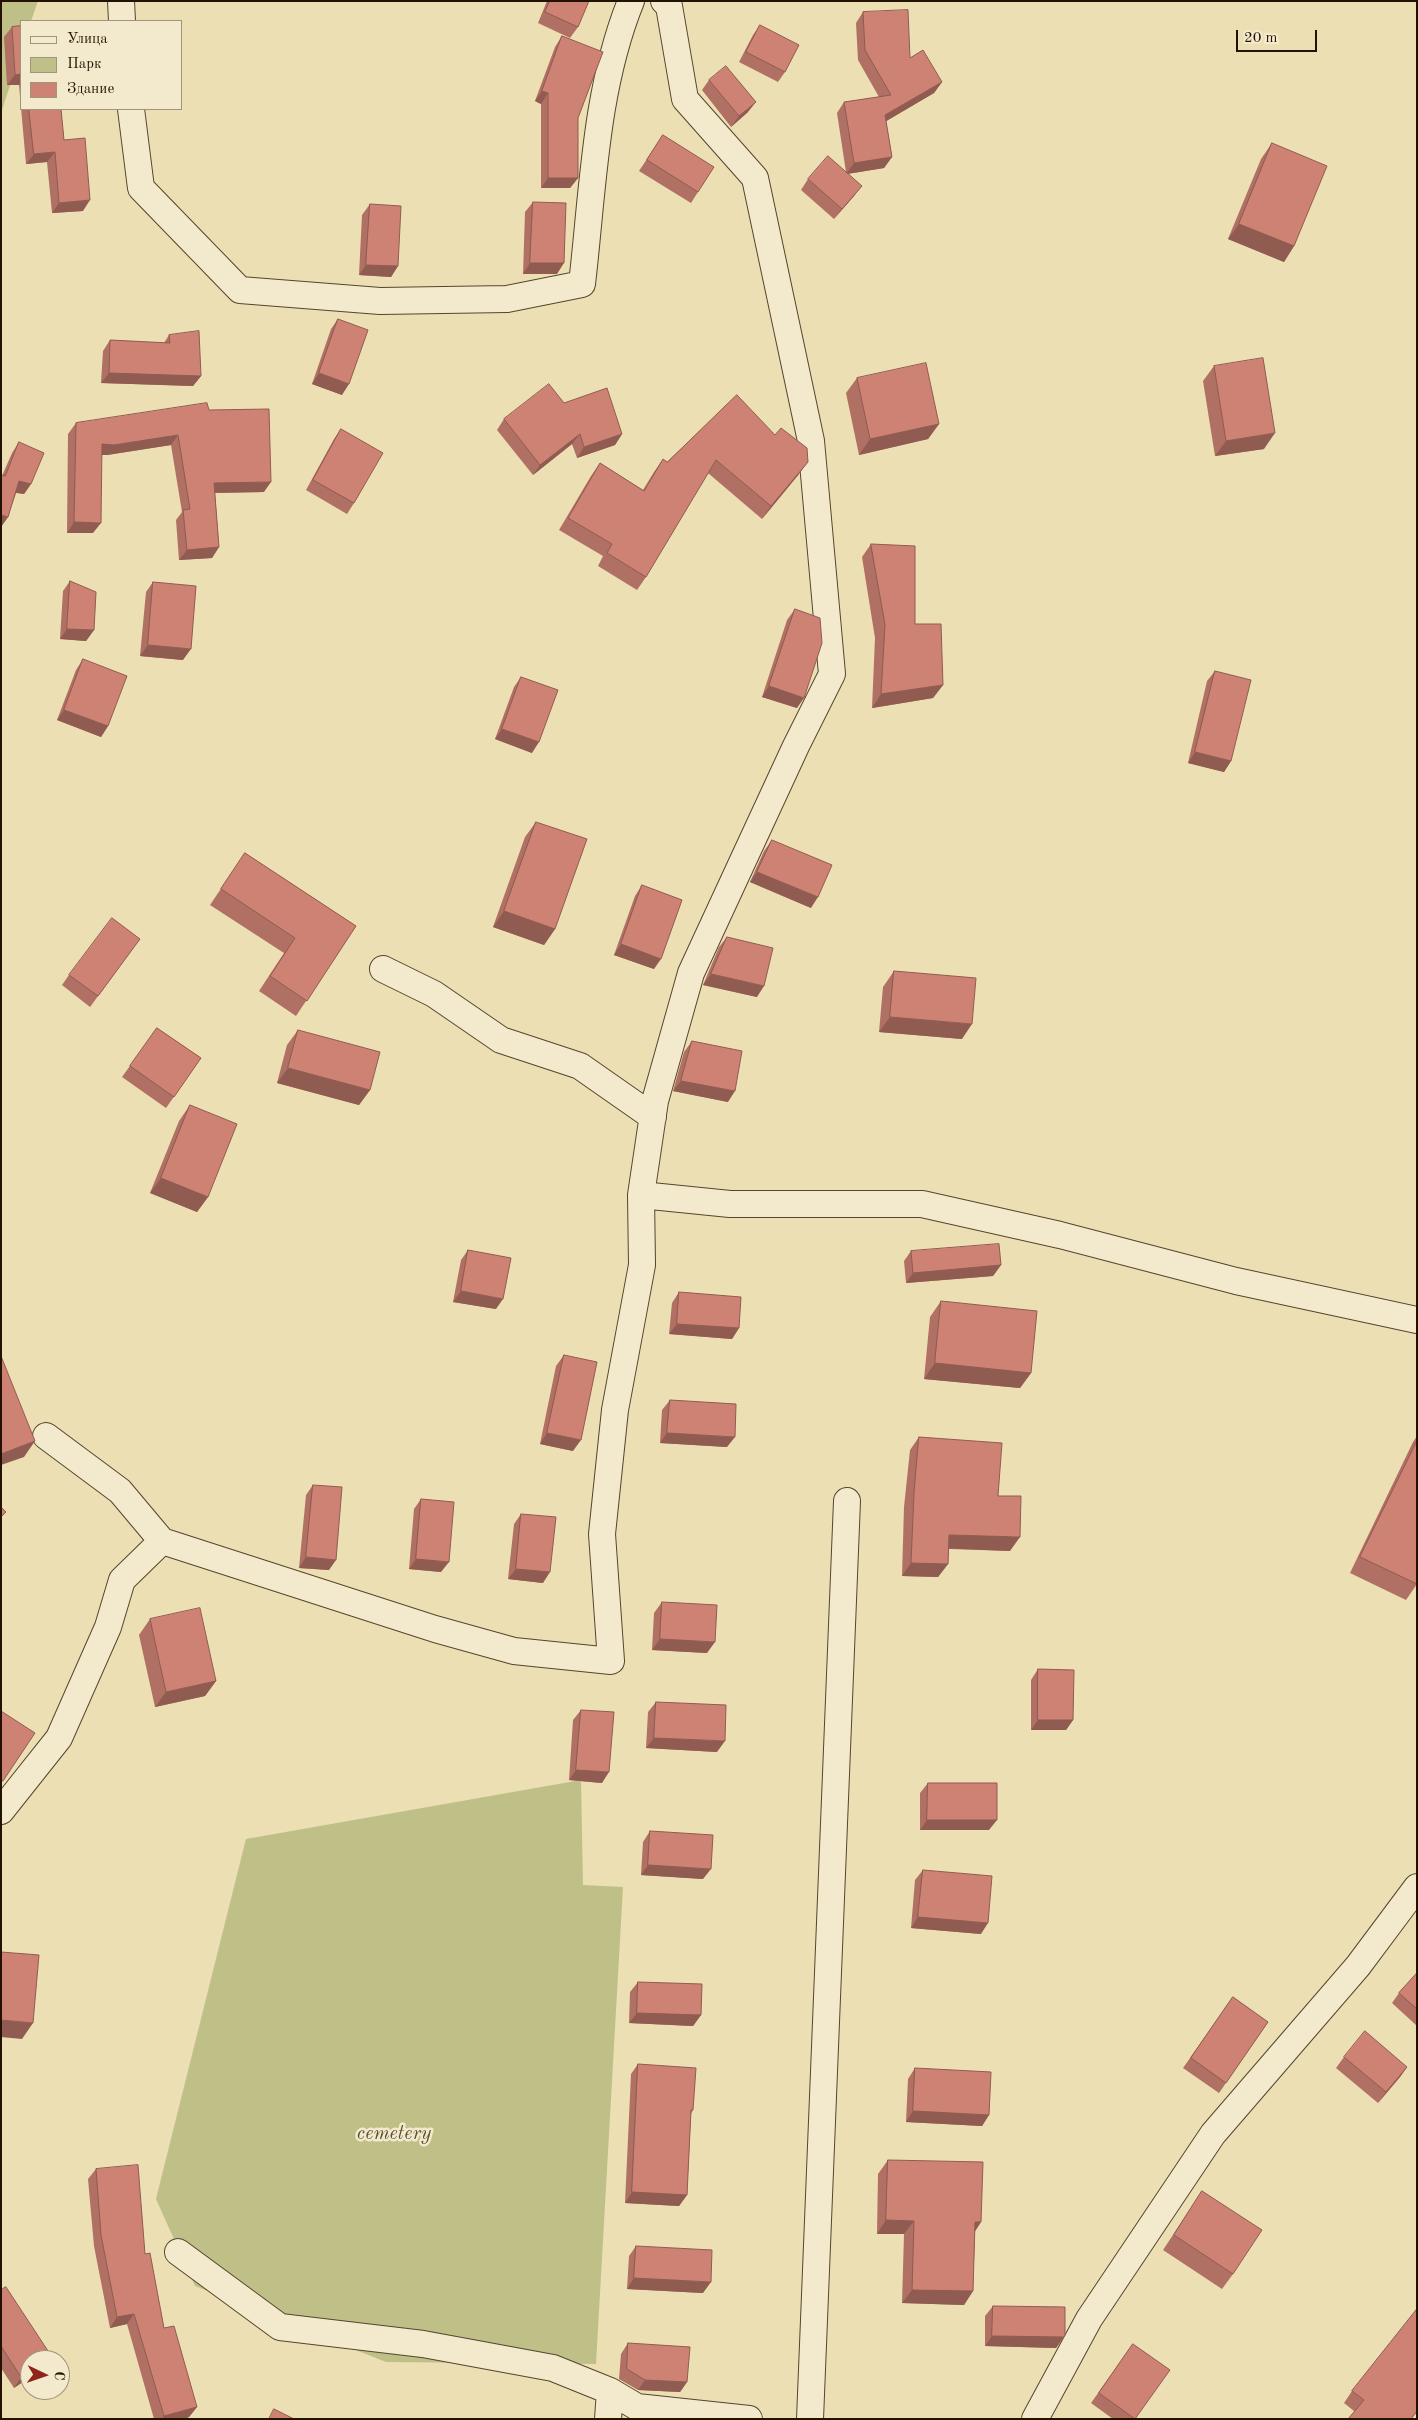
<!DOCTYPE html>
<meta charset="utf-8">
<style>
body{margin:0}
#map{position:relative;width:1418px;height:2420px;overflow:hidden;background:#ecdfb3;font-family:"Old Standard TT",serif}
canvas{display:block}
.frame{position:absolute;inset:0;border:2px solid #231200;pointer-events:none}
.legend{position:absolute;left:20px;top:20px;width:162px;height:90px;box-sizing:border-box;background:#f3eace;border:1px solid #a0947c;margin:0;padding:6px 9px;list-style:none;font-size:15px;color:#231200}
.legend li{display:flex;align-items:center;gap:10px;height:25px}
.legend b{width:25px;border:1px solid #a0947c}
.north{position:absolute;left:20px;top:2350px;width:50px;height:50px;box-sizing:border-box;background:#f3eace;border:1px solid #a0947c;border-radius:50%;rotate:93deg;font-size:14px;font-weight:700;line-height:20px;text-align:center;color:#231200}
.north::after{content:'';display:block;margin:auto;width:18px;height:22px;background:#8f2418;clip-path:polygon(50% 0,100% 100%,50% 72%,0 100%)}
.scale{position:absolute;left:1236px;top:30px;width:81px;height:22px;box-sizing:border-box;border:2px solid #231200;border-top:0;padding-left:6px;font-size:15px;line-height:18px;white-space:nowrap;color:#231200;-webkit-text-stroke:4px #f3eace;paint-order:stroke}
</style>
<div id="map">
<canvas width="1418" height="2420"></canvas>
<div class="frame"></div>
<ul class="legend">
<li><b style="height:6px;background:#f3eace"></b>Улица</li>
<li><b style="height:14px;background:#bec088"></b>Парк</li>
<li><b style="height:14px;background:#cd8274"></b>Здание</li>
</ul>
<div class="north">С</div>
<div class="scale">20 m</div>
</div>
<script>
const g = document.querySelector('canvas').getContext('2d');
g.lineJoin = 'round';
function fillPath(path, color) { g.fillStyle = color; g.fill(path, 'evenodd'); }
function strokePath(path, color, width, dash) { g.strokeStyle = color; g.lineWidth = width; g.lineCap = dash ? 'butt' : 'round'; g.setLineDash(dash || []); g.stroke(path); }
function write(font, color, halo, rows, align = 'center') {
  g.font = font + ' "Old Standard TT",serif'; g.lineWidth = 5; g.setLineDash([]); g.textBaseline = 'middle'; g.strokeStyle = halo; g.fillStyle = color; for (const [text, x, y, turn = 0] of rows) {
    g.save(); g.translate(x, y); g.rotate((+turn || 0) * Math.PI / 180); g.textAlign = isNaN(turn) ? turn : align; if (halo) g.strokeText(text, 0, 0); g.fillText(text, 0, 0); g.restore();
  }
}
fillPath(new Path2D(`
 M 1,1 L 38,1 L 31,21 L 21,21 L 21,52 L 1,113 Z
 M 581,1780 L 583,1885 L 623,1887 L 596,2364 L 386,2362 L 195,2286 L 156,2199 L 246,1839 Z`), '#bec088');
const street = new Path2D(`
 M 121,1 L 122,21
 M 664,1 L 669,6 L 685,99 L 755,178 L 811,441 L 832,674 L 796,746 L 691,973 L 655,1101 L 641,1195 L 730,1204 L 922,1204 L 1060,1235 L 1236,1281 L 1417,1320
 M 131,109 L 141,188 L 240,290 L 380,301 L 507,299 L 582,284 C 593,190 595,90 631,1
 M 383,969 L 434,994 L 501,1040 L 580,1066 L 653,1117
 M 46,1436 L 120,1491 L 162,1541 L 435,1629 L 514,1651 L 611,1661 L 602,1534 L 615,1410 L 642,1265 L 641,1195
 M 1,1811 L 59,1738 L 108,1627 L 122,1580 L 162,1541
 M 178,2252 L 280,2327 L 423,2344 L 553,2368 L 610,2391 L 637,2407 L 749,2419
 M 608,2419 L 610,2391
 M 810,2419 L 847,1501
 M 1035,2419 L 1089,2319 L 1213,2134 L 1358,1966 L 1417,1887`);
strokePath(street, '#55452d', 28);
strokePath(street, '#f3eace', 26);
fillPath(new Path2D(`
 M 547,1 L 589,1 L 578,27 L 570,38 L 538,23 Z
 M 863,12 L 910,58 L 942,82 L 934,93 L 886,121 L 892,157 L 884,168 L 848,174 L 854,196 L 834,219 L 801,190 L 808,179 L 846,172 L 837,113 L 844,102 L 879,97 L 858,60 L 856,23 Z
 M 760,25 L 785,72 L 778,82 L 739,62 L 753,35 Z
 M 21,26 L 21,109 L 61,109 L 64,140 L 83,211 L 52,213 L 47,162 L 26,164 L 19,85 L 7,85 L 4,37 L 12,27 Z
 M 562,36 L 578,178 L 570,188 L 541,188 L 541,104 L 535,101 L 555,47 Z
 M 709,80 L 748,112 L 731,127 L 702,90 Z
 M 663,135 L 698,192 L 691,203 L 639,171 Z
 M 1272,143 L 1294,246 L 1284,262 L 1228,239 L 1261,159 Z
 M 533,202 L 557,274 L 523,274 L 525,212 Z
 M 370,204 L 398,266 L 391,277 L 359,275 L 362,215 Z
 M 338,319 L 342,395 L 312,384 L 331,329 Z
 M 169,335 L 201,376 L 193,386 L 101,383 L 103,351 L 110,340 L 164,343 Z
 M 1214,366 L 1264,449 L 1215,456 L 1203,381 Z
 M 857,378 L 939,424 L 928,439 L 859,455 L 846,393 Z
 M 737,395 L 799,474 L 762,519 L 708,473 L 646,577 L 637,590 L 598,566 L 603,556 L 559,530 L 591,476 L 600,463 L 643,490 L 654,472 L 663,459 L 667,462 Z
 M 564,403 L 622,434 L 615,445 L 577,458 L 572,444 L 533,475 L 497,430 L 504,419 Z
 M 209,410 L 264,492 L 215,493 L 219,547 L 212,558 L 179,560 L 176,520 L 182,512 L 171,445 L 107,455 L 102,455 L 93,533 L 67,533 L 68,434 L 76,423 Z
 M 341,429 L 354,503 L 347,514 L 306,490 L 334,439 Z
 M 19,442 L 31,484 L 24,494 L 16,493 L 8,517 L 1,527 L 1,475 L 2,476 L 12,453 Z
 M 871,544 L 915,624 L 943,685 L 933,698 L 872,708 L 875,638 L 862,557 Z
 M 70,581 L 94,630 L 86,641 L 60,639 L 63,591 Z
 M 153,582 L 183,660 L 140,656 L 146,592 Z
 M 795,609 L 797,708 L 762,697 L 787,620 Z
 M 83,659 L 108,726 L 101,737 L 57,720 L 76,670 Z
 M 1215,671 L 1231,761 L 1224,772 L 1188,763 L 1207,681 Z
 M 521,677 L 532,753 L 495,739 L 514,687 Z
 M 536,822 L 555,929 L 544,945 L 493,927 L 525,837 Z
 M 772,840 L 811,908 L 750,882 L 764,851 Z
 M 245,853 L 356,926 L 296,1016 L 259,991 L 284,953 L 210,905 Z
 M 642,885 L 654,969 L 614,955 L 635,896 Z
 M 727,937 L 757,997 L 703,985 L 719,947 Z
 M 140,939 L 90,1007 L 62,985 L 69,975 Z
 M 894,971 L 962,1039 L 879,1032 L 883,987 Z
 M 157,1028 L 201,1058 L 166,1108 L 122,1077 Z
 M 298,1030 L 370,1090 L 359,1105 L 277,1083 L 287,1045 Z
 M 692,1041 L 728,1102 L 673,1091 L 684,1052 Z
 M 190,1105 L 208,1197 L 197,1212 L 150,1193 L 179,1121 Z
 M 468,1250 L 496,1309 L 453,1302 L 461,1260 Z
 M 911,1251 L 1001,1265 L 993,1276 L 906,1283 L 904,1261 Z
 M 679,1292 L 739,1328 L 732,1339 L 669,1334 L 672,1303 Z
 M 941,1301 L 1031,1373 L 1020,1388 L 924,1379 L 930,1317 Z
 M 564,1355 L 573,1451 L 540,1444 L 556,1366 Z
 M 670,1400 L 727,1447 L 660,1443 L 662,1410 Z
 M 1417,1436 L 1417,1584 L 1406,1600 L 1350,1573 L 1413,1442 Z
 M 919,1437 L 998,1496 L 1010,1551 L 949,1549 L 948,1564 L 938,1577 L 902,1576 L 904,1507 L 910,1450 Z
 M 313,1485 L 329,1570 L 299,1568 L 306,1495 Z
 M 421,1499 L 441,1572 L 409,1569 L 414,1509 Z
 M 521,1514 L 543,1583 L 508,1579 L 514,1524 Z
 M 662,1602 L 707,1653 L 652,1650 L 654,1613 Z
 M 150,1619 L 216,1681 L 205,1696 L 155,1707 L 139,1635 Z
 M 1038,1669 L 1073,1720 L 1066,1730 L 1031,1730 L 1031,1680 Z
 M 656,1702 L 717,1752 L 646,1748 L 648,1712 Z
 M 581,1710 L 602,1783 L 569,1780 L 573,1720 Z
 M 928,1783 L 989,1830 L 920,1830 L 920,1793 Z
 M 650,1831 L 703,1879 L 641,1875 L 643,1842 Z
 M 923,1870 L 981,1934 L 911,1928 L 915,1880 Z
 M 1417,1973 L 1417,2026 L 1392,2003 L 1399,1993 Z
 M 638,1982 L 701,2015 L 693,2026 L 629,2023 L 630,1992 Z
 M 1233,1997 L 1268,2022 L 1219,2093 L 1183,2068 Z
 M 1344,2057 L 1407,2067 L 1400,2077 L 1378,2103 L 1336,2068 Z
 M 638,2064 L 693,2110 L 691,2114 L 687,2195 L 679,2206 L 625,2203 L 631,2074 Z
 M 915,2068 L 989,2115 L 982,2126 L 906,2122 L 908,2079 Z
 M 888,2160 L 981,2222 L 975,2231 L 973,2291 L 964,2305 L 902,2303 L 904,2234 L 877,2234 L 878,2174 Z
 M 96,2169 L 145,2254 L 164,2328 L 197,2407 L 189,2417 L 184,2419 L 154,2419 L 127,2324 L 110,2328 L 94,2246 L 88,2179 Z
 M 1202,2191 L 1233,2274 L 1222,2289 L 1163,2250 Z
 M 636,2246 L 703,2293 L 627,2289 L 629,2256 Z
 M 1,2290 L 52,2357 L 50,2360 L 30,2360 L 30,2377 L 14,2388 L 1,2368 Z
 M 993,2306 L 1064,2337 L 1056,2348 L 985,2346 L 985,2316 Z
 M 1417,2309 L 1417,2412 L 1411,2419 L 1354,2411 L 1344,2403 L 1352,2391 Z
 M 628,2343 L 687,2382 L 680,2392 L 638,2390 L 619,2379 L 621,2354 Z
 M 1133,2344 L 1136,2419 L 1113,2419 L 1091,2403 Z`), '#b07064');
fillPath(new Path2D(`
 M 21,74 L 21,81 L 19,85 L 7,85 L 15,75 Z
 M 942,82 L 934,93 L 878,126 L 885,115 Z
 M 542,91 L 548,93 L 541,104 L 535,101 Z
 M 756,102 L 748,112 L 731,127 L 739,116 Z
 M 55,152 L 47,162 L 26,164 L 34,154 Z
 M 892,157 L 884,168 L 846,174 L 854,163 Z
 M 548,178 L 578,178 L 570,188 L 541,188 Z
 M 862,186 L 854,196 L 834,219 L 842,209 Z
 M 90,200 L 83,211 L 52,213 L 59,203 Z
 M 1239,224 L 1294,246 L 1284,262 L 1228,239 Z
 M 530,263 L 564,263 L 557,274 L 523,274 Z
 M 366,265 L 398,266 L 391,277 L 359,275 Z
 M 109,373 L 201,376 L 193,386 L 101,383 Z
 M 319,373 L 349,384 L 342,395 L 312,384 Z
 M 939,424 L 928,439 L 859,455 L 870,439 Z
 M 1275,433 L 1264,449 L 1215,456 L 1226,441 Z
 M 580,434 L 572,444 L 533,475 L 540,465 Z
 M 622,434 L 615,445 L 577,458 L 584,447 Z
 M 178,435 L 171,445 L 107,455 L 95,455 L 102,444 Z
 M 808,462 L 799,474 L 762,519 L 771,506 Z
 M 19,481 L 31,484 L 24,494 L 12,492 Z
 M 271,482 L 264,492 L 207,493 L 214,483 Z
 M 1,515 L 8,517 L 1,527 Z
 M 74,522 L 101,523 L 93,533 L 67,533 Z
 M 219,547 L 212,558 L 179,560 L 187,550 Z
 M 67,629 L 94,630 L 86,641 L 60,639 Z
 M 148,645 L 191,649 L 183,660 L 140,656 Z
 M 943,685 L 933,698 L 872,708 L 881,694 Z
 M 769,686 L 804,698 L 797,708 L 762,697 Z
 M 64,710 L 108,726 L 101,737 L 57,720 Z
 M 502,729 L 539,742 L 532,753 L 495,739 Z
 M 1195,752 L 1231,761 L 1224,772 L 1188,763 Z
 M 757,872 L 818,897 L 811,908 L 750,882 Z
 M 504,911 L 555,929 L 544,945 L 493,927 Z
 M 621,944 L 661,959 L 654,969 L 614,955 Z
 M 711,974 L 764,986 L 757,997 L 703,985 Z
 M 890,1017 L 972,1024 L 962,1039 L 879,1032 Z
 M 288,1068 L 370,1090 L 359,1105 L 277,1083 Z
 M 681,1081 L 735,1091 L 728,1102 L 673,1091 Z
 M 161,1178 L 208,1197 L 197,1212 L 150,1193 Z
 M 1001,1265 L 993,1276 L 906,1283 L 913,1273 Z
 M 461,1291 L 503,1299 L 496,1309 L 453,1302 Z
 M 677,1324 L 739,1328 L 732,1339 L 669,1334 Z
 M 935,1363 L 1031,1373 L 1020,1388 L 924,1379 Z
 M 547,1433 L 581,1440 L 573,1451 L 540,1444 Z
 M 667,1433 L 735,1437 L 727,1447 L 660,1443 Z
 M 35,1441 L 24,1457 L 1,1465 L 1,1454 Z
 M 949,1535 L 1020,1537 L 1010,1551 L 939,1548 Z
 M 306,1557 L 336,1560 L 329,1570 L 299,1568 Z
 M 416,1559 L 449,1562 L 441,1572 L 409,1569 Z
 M 911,1563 L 948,1564 L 938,1577 L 902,1576 Z
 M 516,1569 L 550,1572 L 543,1583 L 508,1579 Z
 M 660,1639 L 715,1642 L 707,1653 L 652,1650 Z
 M 216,1681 L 205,1696 L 155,1707 L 166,1692 Z
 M 1038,1720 L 1073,1720 L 1066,1730 L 1031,1730 Z
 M 654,1738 L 725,1741 L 717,1752 L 646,1748 Z
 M 576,1770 L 609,1772 L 602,1783 L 569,1780 Z
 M 927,1820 L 997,1820 L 989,1830 L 920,1830 Z
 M 648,1865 L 711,1869 L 703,1879 L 641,1875 Z
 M 918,1917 L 988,1923 L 981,1934 L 911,1928 Z
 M 637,2013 L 701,2015 L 693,2026 L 629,2023 Z
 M 1,2020 L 33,2023 L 22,2039 L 1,2037 Z
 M 1407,2067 L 1400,2077 L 1378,2103 L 1386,2092 Z
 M 913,2111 L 989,2115 L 982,2126 L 906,2122 Z
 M 632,2192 L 687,2195 L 679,2206 L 625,2203 Z
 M 886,2220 L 914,2221 L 904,2234 L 877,2234 Z
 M 975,2222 L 981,2222 L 972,2236 Z
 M 634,2278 L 711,2282 L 703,2293 L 627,2289 Z
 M 912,2290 L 973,2291 L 964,2305 L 902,2303 Z
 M 134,2314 L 127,2324 L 110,2328 L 117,2317 Z
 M 992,2336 L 1064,2337 L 1056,2348 L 985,2346 Z
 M 30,2371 L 30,2377 L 14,2388 L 21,2377 Z
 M 645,2380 L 687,2382 L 680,2392 L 638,2390 Z
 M 197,2407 L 189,2417 L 184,2419 L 162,2419 L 164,2416 Z`), '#905b51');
const building = new Path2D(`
 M 550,1 L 589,1 L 578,27 L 545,12 Z
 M 908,10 L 910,58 L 923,50 L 942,82 L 885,115 L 892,157 L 854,163 L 844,102 L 891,95 L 865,50 L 863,12 Z
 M 760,25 L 799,45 L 785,72 L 746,52 Z
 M 21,26 L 21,74 L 15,75 L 12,27 Z
 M 562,36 L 603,52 L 578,118 L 578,178 L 548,178 L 548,93 L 542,91 Z
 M 726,66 L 756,102 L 739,116 L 709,80 Z
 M 29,109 L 61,109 L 64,140 L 85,138 L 90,200 L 59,203 L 55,152 L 34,154 Z
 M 663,135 L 714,167 L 698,192 L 647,160 Z
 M 1272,143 L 1327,166 L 1294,246 L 1239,224 Z
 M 828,156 L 862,186 L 842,209 L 808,179 Z
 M 533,202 L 566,203 L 564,263 L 530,263 Z
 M 370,204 L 401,206 L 398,266 L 366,265 Z
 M 338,319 L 368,330 L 349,384 L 319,373 Z
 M 199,331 L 201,376 L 109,373 L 110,340 L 170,343 L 169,335 Z
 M 1263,358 L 1275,433 L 1226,441 L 1214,366 Z
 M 926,363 L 939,424 L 870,439 L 857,378 Z
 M 549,384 L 564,403 L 607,388 L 622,434 L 584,447 L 580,434 L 540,465 L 504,419 Z
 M 737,395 L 775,435 L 781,428 L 807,448 L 808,462 L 771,506 L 716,460 L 646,577 L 607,553 L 612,544 L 568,518 L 600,463 L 644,491 L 663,459 L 667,462 Z
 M 207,403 L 209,410 L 269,409 L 271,482 L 214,483 L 219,547 L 187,550 L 183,510 L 190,509 L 178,435 L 114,445 L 102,444 L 101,523 L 74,522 L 76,423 Z
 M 341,429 L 383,453 L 354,503 L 313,480 Z
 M 19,442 L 44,453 L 31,484 L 19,481 L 8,517 L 1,515 L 1,475 L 5,476 Z
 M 871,544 L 915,546 L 915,624 L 941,624 L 943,685 L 881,694 L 885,625 Z
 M 70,581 L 96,592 L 94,630 L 67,629 Z
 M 153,582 L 196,586 L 191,649 L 148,645 Z
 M 795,609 L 820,618 L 822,643 L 804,698 L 769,686 Z
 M 83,659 L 127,676 L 108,726 L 64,710 Z
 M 1215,671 L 1251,680 L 1231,761 L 1195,752 Z
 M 521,677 L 558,690 L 539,742 L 502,729 Z
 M 536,822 L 587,839 L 555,929 L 504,911 Z
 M 772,840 L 832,865 L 818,897 L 757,872 Z
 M 245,853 L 356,926 L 307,1001 L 270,976 L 295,938 L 221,889 Z
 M 642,885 L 682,900 L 661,959 L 621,944 Z
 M 112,918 L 140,939 L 98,996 L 69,975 Z
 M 727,937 L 773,948 L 764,986 L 711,974 Z
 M 894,971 L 976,978 L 972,1024 L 890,1017 Z
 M 157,1028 L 201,1058 L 174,1097 L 130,1066 Z
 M 298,1030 L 380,1052 L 370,1090 L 288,1068 Z
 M 692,1041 L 742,1051 L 735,1091 L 681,1081 Z
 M 190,1105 L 237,1124 L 208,1197 L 161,1178 Z
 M 999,1244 L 1001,1265 L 913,1273 L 911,1251 Z
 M 468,1250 L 511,1258 L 503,1299 L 461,1291 Z
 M 679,1292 L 741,1297 L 739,1328 L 677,1324 Z
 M 941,1301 L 1037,1311 L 1031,1373 L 935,1363 Z
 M 564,1355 L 597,1362 L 581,1440 L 547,1433 Z
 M 1,1356 L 35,1441 L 1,1454 Z
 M 670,1400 L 736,1404 L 735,1437 L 667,1433 Z
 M 919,1437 L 1002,1443 L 998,1496 L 1021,1496 L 1020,1537 L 949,1535 L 948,1564 L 911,1563 L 914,1493 Z
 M 1417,1441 L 1417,1584 L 1360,1557 Z
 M 313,1485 L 342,1487 L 336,1560 L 306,1557 Z
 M 421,1499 L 454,1502 L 449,1562 L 416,1559 Z
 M 1,1507 L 6,1512 L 1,1517 Z
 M 521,1514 L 556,1517 L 550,1572 L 516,1569 Z
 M 662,1602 L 717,1605 L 715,1642 L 660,1639 Z
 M 200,1608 L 216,1681 L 166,1692 L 150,1619 Z
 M 1038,1669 L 1074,1670 L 1073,1720 L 1038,1720 Z
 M 656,1702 L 726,1705 L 725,1741 L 654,1738 Z
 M 581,1710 L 614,1712 L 609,1772 L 576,1770 Z
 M 1,1711 L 35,1733 L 3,1781 L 1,1781 Z
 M 928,1783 L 997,1783 L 997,1820 L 927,1820 Z
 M 650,1831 L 713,1835 L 711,1869 L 648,1865 Z
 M 923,1870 L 992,1876 L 988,1923 L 918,1917 Z
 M 1,1952 L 39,1955 L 33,2023 L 1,2020 Z
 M 1417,1973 L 1417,2009 L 1399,1993 Z
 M 638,1982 L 702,1984 L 701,2015 L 637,2013 Z
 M 1233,1997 L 1268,2022 L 1226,2083 L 1191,2058 Z
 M 1365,2031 L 1407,2067 L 1386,2092 L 1344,2057 Z
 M 638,2064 L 696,2068 L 693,2110 L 691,2110 L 687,2195 L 632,2192 Z
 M 915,2068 L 991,2072 L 989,2115 L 913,2111 Z
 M 888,2160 L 983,2162 L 981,2222 L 975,2222 L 973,2291 L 912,2290 L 914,2221 L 886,2220 Z
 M 138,2165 L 145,2254 L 150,2253 L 164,2328 L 174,2326 L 197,2407 L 164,2416 L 134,2314 L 117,2317 L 101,2235 L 96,2169 Z
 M 1202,2191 L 1262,2230 L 1233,2274 L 1174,2235 Z
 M 636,2246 L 712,2250 L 711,2282 L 634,2278 Z
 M 6,2287 L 52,2357 L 48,2360 L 30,2360 L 30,2371 L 21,2377 L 1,2346 L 1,2290 Z
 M 993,2306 L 1065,2307 L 1065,2335 L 1064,2337 L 992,2336 Z
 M 1417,2309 L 1417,2411 L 1411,2419 L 1348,2419 L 1364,2400 L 1352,2391 Z
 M 628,2343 L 690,2347 L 687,2382 L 645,2380 L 627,2369 Z
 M 1133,2344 L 1170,2370 L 1135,2419 L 1099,2393 Z
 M 274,2409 L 294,2419 L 269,2419 Z`);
fillPath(building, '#cd8274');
strokePath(building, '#905b51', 1);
write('italic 20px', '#594f30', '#f3eace', [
 ["cemetery",394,2134]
]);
</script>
